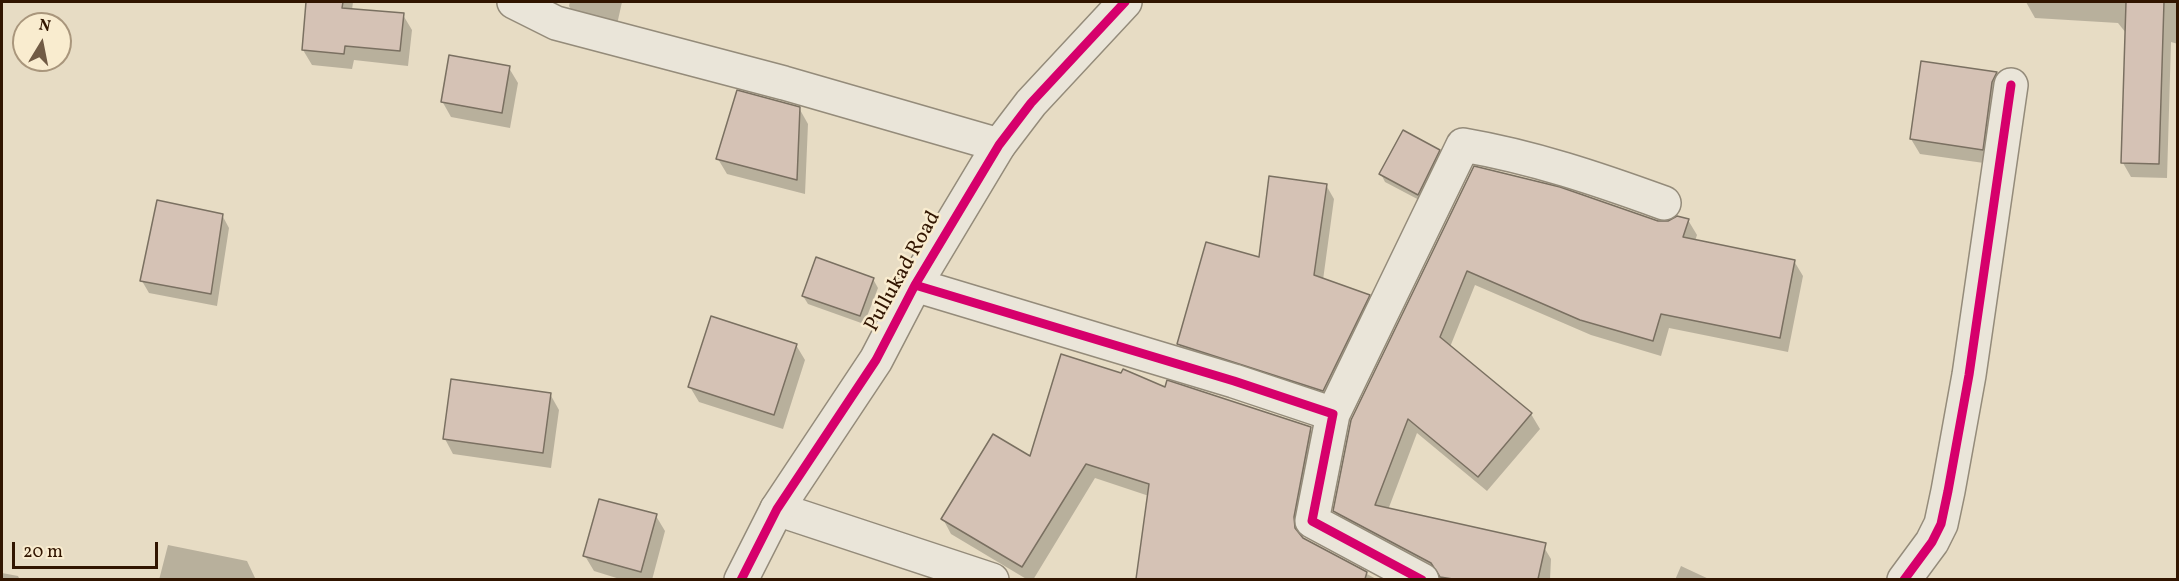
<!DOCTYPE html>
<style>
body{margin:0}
#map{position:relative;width:2179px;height:581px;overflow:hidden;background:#e7dcc4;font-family:Vollkorn,serif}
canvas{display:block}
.frame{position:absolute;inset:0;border:3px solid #311500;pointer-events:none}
.north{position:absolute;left:12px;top:12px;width:60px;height:60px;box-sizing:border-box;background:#f9eccf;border:2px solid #a9967c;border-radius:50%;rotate:10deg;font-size:16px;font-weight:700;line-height:24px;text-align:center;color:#311500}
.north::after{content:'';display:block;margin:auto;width:21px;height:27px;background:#715b45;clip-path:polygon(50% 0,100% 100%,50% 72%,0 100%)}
.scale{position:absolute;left:12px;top:542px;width:146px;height:27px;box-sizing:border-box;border:3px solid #311500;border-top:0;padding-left:8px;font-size:18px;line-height:21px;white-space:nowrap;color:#311500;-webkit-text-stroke:4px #f9eccf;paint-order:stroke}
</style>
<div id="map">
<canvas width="2179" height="581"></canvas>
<div class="frame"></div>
<div class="north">N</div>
<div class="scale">20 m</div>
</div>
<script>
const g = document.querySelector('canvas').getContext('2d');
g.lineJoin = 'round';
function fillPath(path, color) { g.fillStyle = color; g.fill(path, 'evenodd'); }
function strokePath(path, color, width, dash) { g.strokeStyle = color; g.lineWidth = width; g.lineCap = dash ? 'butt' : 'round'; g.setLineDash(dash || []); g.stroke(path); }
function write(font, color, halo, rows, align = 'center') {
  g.font = font + ' Vollkorn,serif'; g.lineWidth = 5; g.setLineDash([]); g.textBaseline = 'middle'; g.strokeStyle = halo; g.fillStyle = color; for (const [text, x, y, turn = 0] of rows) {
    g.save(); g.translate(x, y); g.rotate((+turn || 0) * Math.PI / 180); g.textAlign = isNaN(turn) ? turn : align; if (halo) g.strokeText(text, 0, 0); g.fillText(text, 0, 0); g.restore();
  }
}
fillPath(new Path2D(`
 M 308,2 L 353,2 L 352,10 L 403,15 L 412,30 L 408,66 L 354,60 L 352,69 L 312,65 L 303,50 Z
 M 570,2 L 622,2 L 616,29 L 576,18 L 569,6 Z
 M 2026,2 L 2178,2 L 2178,44 L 2171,42 L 2167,178 L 2131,177 L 2123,163 L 2126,33 L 2118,23 L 2035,18 Z
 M 1922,63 L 1997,74 L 2005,89 L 1991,164 L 1920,154 L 1911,139 Z
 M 509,68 L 518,83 L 510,128 L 451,117 L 442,101 Z
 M 799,108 L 808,124 L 805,194 L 727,174 L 718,159 Z
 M 1439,151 L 1444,159 L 1423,202 L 1385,182 L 1381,174 Z
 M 1474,168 L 1657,222 L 1688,220 L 1697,235 L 1695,241 L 1794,261 L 1803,276 L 1788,352 L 1669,328 L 1661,356 L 1591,335 L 1475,285 L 1450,347 L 1531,414 L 1540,429 L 1487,491 L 1417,433 L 1388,510 L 1542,544 L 1551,559 L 1550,580 L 1442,580 L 1344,526 L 1335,511 Z
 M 1326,185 L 1334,199 L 1323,280 L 1369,297 L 1377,311 L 1331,405 L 1187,359 L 1179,344 Z
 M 222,215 L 229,228 L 217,306 L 149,293 L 142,281 Z
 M 873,279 L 878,288 L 864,324 L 808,304 L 803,296 Z
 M 796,345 L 805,360 L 783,429 L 699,402 L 690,387 Z
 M 1166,389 L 1310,428 L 1319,443 L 1302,539 L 1378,580 L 1137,580 L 1149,496 L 1095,478 L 1033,580 L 1028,580 L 951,534 L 943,519 L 1030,458 Z
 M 550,394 L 559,410 L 551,468 L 453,454 L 445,439 Z
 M 656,516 L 665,531 L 652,580 L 623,580 L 594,571 L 585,556 Z
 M 168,545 L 247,561 L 256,580 L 159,580 Z
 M 1681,566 L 1711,580 L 1675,580 Z
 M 2,573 L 18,576 L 20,580 L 2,580 Z`), '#0003');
const building = new Path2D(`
 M 306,2 L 343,2 L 342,8 L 404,13 L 400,51 L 345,46 L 344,54 L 302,50 Z
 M 2126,2 L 2164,2 L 2159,164 L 2121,163 Z
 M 449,55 L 510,66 L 502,113 L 441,102 Z
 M 1921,61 L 1997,72 L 1992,82 L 1983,150 L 1910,139 Z
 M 737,90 L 800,107 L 797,180 L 716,159 Z
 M 1403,130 L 1440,150 L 1418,195 L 1379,174 Z
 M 1474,166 L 1560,187 L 1658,221 L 1668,221 L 1677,216 L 1689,219 L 1683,237 L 1795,260 L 1780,338 L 1661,314 L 1653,341 L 1580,320 L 1467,271 L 1440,337 L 1532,413 L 1478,477 L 1408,419 L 1375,505 L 1546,543 L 1538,579 L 1453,579 L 1440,577 L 1431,563 L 1333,511 L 1351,420 Z
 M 1269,176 L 1327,184 L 1314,275 L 1370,295 L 1323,391 L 1177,344 L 1206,242 L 1259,257 Z
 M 157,200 L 223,214 L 211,294 L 140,281 Z
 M 816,257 L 874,278 L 860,316 L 802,296 Z
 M 711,316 L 797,344 L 774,415 L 688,387 Z
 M 1061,354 L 1121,373 L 1123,369 L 1165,387 L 1167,380 L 1311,427 L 1294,517 L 1295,528 L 1303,538 L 1367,572 L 1365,579 L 1136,579 L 1149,484 L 1086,464 L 1022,567 L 941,519 L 993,434 L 1030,456 Z
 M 451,379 L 551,393 L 543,453 L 443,439 Z
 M 599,499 L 657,514 L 641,572 L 583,556 Z`);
fillPath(building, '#d5c2b5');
strokePath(building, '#7a7061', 1.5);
const minor = new Path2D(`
 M 514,2 L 556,23 L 784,83 L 999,145
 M 915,285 L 1234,381 L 1333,414 L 1312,521 L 1422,580
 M 1333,414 L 1463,145 C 1533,157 1598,179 1664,203
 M 777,509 L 992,580
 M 1904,580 L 1932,542 L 1941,524 L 1948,491 L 1969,375 L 2011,85`);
const tertiary = new Path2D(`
 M 741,580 L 777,509 L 876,360 L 915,285 L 999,145 L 1031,103 L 1125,2`);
strokePath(minor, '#948b7a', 36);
strokePath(tertiary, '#948b7a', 36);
strokePath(minor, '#eae5d9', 33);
strokePath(tertiary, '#eae5d9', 33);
strokePath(new Path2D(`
 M 915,285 L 1234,381 L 1333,414 L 1312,521 L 1422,580
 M 741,580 L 777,509 L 876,360 L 915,285 L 999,145 L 1031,103 L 1125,2
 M 1904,580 L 1932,542 L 1941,524 L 1948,491 L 1969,375 L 2011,85`), '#d6006c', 9);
write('21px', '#311500', '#f9eccf', [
 ["Pullukad Road",904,272,-61]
]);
</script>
